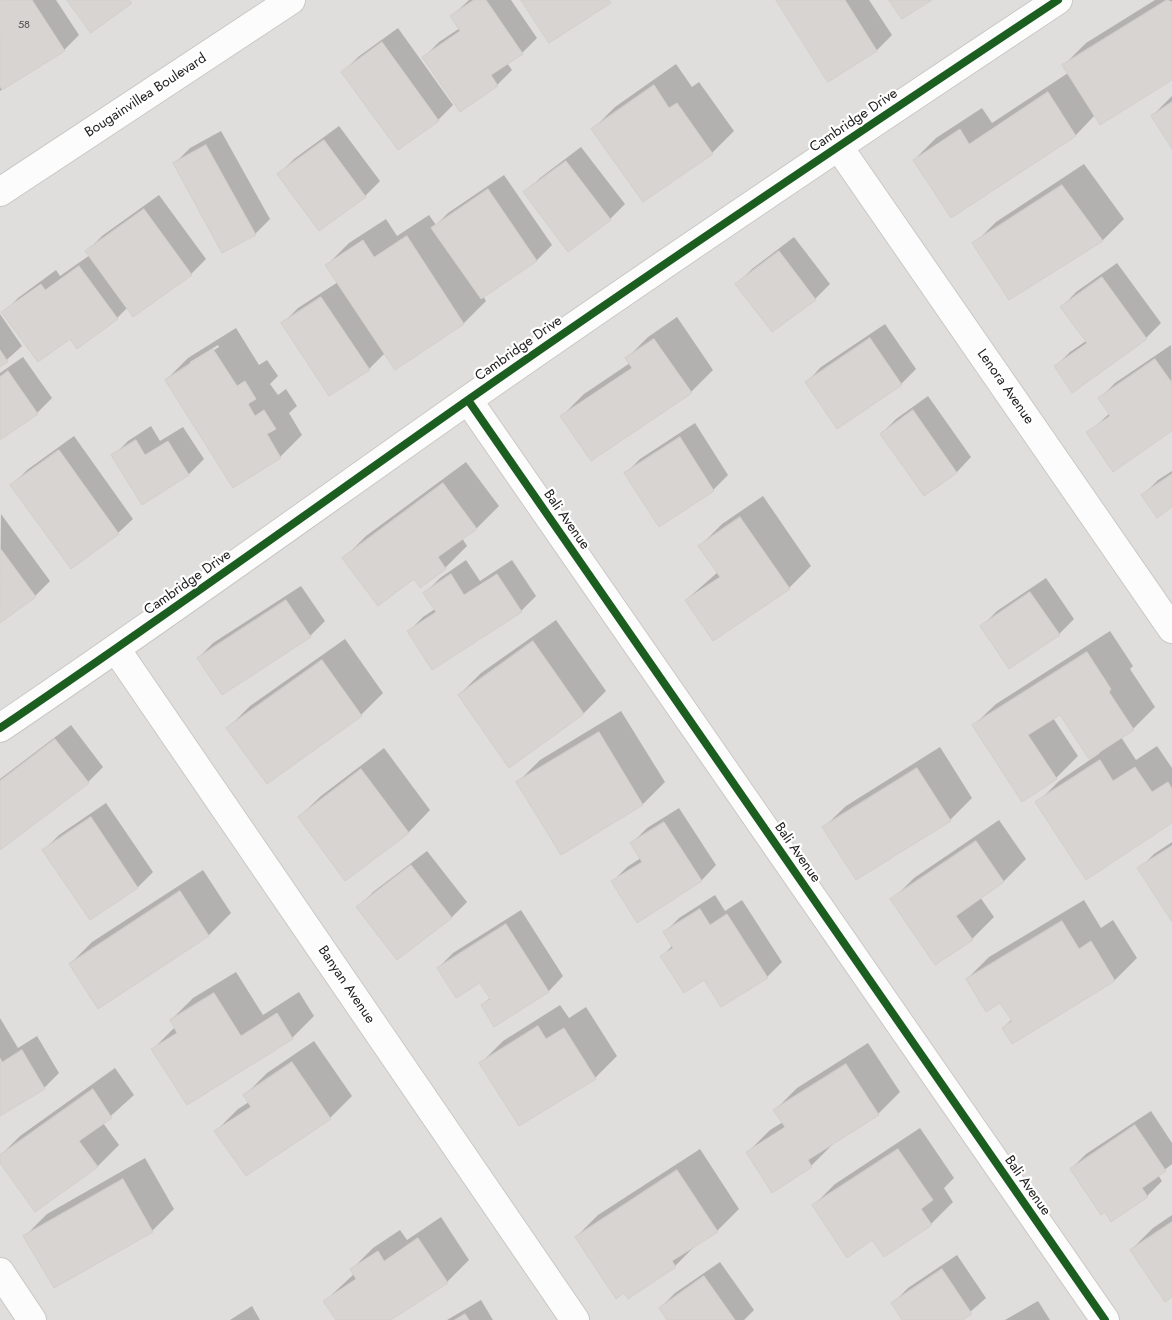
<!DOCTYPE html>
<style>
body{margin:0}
canvas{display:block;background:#f0eeea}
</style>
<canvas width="1172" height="1320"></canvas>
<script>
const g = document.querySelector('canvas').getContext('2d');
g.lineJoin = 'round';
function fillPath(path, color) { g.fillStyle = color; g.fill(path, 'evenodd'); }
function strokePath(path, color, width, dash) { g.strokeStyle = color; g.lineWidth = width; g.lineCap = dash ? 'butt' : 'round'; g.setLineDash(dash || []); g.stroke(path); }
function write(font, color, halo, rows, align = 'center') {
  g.font = font + ' Jost,sans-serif'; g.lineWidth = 4.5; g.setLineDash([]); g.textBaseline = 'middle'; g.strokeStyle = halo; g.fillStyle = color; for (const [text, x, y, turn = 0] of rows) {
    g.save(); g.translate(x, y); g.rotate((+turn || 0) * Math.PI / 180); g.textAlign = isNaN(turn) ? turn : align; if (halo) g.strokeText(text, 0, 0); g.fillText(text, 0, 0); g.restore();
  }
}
fillPath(new Path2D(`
 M 0,0 L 1172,0 L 1172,1320 L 0,1320 Z`), '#dfdedc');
fillPath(new Path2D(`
 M 0,0 L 56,0 L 79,35 L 64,50 L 0,91 Z
 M 469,0 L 511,0 L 537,38 L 522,53 L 507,63 L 512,70 L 497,85 L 424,57 L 439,42 L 460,28 L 452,16 Z
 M 777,0 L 869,0 L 892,35 L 877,50 L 829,80 Z
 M 1155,0 L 1172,0 L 1172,79 L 1095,115 L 1076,135 L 951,216 L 914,160 L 936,138 L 982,108 L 992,123 L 1068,73 L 1064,65 L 1086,43 Z
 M 398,28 L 453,105 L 438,120 L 343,72 L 358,57 Z
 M 676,64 L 692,87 L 699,82 L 734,131 L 712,153 L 593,129 L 615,107 Z
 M 1172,96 L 1172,146 L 1152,116 Z
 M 339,126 L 380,181 L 365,196 L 279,174 L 294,159 Z
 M 221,131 L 270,219 L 255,234 L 175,163 L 190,148 Z
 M 581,147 L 625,204 L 610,219 L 525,192 L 540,178 Z
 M 1084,164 L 1124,219 L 1102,241 L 974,244 L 996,222 Z
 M 504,175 L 552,245 L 537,260 L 483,296 L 486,301 L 464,323 L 395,368 L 385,353 L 369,369 L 283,323 L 298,308 L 338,282 L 327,265 L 349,243 L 386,219 L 397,236 L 429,215 L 436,225 L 448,213 Z
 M 159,195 L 206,259 L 191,274 L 128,307 L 117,318 L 70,337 L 3,313 L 18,298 L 56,270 L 60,276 L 90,255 L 87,251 L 102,236 Z
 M 794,237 L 830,284 L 815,299 L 737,284 L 752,269 Z
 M 1117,263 L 1161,323 L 1146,338 L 1055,367 L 1070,352 L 1086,341 L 1062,307 L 1076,292 Z
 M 0,314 L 22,346 L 0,366 Z
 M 677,317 L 713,370 L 691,392 L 562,416 L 584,394 L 630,363 L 626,359 L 648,337 Z
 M 885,324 L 916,369 L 901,384 L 807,382 L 821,367 Z
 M 236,328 L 259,365 L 267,360 L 278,376 L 270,384 L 278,395 L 286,389 L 297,406 L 289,413 L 302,435 L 280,457 L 233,487 L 166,380 L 188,358 ZM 218,345 L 219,347 L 190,365 L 190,362 Z
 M 1171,345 L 1172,430 L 1088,433 L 1110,413 L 1100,398 L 1115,383 Z
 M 23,357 L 52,398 L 37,413 L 0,437 L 0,373 Z
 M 928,396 L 971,457 L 957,472 L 925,494 L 881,434 L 896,419 Z
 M 695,423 L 728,475 L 713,490 L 659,525 L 625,474 L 640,459 Z
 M 151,426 L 160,441 L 183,427 L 204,459 L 189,474 L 143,503 L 113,456 L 128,441 Z
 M 74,436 L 133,519 L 118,533 L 12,485 L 27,470 Z
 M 466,462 L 499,506 L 477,528 L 462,538 L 467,546 L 445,568 L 420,586 L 414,577 L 344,558 L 366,536 Z
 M 1172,471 L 1172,506 L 1143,495 L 1158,480 Z
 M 763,496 L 811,566 L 789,588 L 686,600 L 718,572 L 700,546 L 722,524 Z
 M 1,514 L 50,581 L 35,596 L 0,621 Z
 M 466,560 L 480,581 L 512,560 L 536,596 L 521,611 L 408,632 L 423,617 L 435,609 L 425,593 L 440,578 Z
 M 1046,578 L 1074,619 L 1059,634 L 1010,668 L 982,626 L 997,611 Z
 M 301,586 L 325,621 L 310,636 L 198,658 L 213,643 Z
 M 556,620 L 606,691 L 584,713 L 509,766 L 459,695 L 481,673 Z
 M 1110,631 L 1133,666 L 1130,669 L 1155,707 L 1133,729 L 1121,737 L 1136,760 L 1157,746 L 1172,768 L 1172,822 L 1037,803 L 1059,781 L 1100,753 L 1061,713 L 1053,718 L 1078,756 L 1056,778 L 974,725 L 996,704 Z
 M 345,639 L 383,693 L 361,715 L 228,728 L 250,706 Z
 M 621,711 L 665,782 L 643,804 L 562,853 L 518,782 L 540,760 Z
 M 71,725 L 103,767 L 88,782 L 0,848 L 0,779 Z
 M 940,747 L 972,798 L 950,820 L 824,827 L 846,806 Z
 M 384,748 L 430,810 L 409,832 L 346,879 L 299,817 L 321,796 Z
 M 106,803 L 153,872 L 138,887 L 91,918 L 44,850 L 59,835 Z
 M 679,808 L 716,865 L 702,880 L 612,882 L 627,867 L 641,858 L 632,843 L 647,828 Z
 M 999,820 L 1026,859 L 1004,881 L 980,897 L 994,917 L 972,939 L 892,900 L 914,878 Z
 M 1172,842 L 1172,920 L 1139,869 L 1154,854 Z
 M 427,851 L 467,902 L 452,917 L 397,958 L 358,907 L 373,892 Z
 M 203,870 L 231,913 L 209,935 L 99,1007 L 70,964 L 92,942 Z
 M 715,895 L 725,911 L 742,900 L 782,962 L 767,977 L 704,979 L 662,956 L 673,945 L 664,933 L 679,918 Z
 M 1084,900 L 1101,928 L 1113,920 L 1137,958 L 1115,980 L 1012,1043 L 1003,1028 L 1012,1019 L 1001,1002 L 967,979 L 989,957 Z
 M 521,910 L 563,976 L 549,991 L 495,1025 L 482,1005 L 491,997 L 481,982 L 438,968 L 453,953 Z
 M 236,972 L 263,1015 L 299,992 L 314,1016 L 292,1038 L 153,1049 L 175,1027 L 171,1020 L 193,998 Z
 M 560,1005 L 569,1018 L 586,1007 L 617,1056 L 595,1078 L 481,1063 L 503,1041 Z
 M 0,1018 L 18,1048 L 37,1036 L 59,1073 L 44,1088 L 0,1114 Z
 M 314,1041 L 352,1096 L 330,1118 L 216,1131 L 238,1109 L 249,1102 L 245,1095 L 267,1073 Z
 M 868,1043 L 900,1092 L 878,1114 L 832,1143 L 833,1144 L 811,1166 L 748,1152 L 770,1130 L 783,1122 L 775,1110 L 797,1088 Z
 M 115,1068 L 134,1095 L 103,1123 L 119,1145 L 97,1167 L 0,1161 L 0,1156 L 20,1136 Z
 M 1151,1111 L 1172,1143 L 1172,1164 L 1158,1175 L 1162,1181 L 1147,1196 L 1071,1169 L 1086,1154 Z
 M 920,1128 L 954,1178 L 944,1188 L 953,1202 L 931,1224 L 873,1238 L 813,1206 L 835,1184 Z
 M 700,1149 L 739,1209 L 717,1231 L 697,1244 L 675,1266 L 576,1237 L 598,1215 Z
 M 145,1158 L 174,1209 L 152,1231 L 54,1286 L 25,1236 L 47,1214 Z
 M 1172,1215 L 1172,1296 L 1131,1250 L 1153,1228 Z
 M 441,1217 L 469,1260 L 447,1282 L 388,1320 L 338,1320 L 325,1301 L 354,1274 L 351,1270 L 373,1248 L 400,1230 L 407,1240 Z
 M 957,1255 L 986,1298 L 961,1320 L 904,1320 L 893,1303 L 908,1288 Z
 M 720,1262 L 754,1310 L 744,1320 L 669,1320 L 660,1308 L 675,1293 Z
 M 481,1300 L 493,1320 L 447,1320 Z
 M 1038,1301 L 1050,1320 L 1005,1320 Z
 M 252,1306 L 260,1320 L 230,1320 Z`), '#0003');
const building = new Path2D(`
 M 0,0 L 32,0 L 65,51 L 2,90 L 0,86 Z
 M 67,0 L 129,0 L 132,3 L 91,33 Z
 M 474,0 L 486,0 L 523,54 L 491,75 L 498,86 L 460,112 L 422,57 L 460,31 L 450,16 Z
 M 521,0 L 609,0 L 611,3 L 549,43 Z
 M 776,0 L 845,0 L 877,51 L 828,82 Z
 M 889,0 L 932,0 L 902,19 Z
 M 1167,0 L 1172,2 L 1172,80 L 1100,125 L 1062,65 Z
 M 382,42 L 439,121 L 398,150 L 341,72 Z
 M 654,85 L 669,108 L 677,103 L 713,154 L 643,202 L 591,129 Z
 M 1048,92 L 1076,136 L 951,218 L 913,160 L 960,129 L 969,144 Z
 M 1172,102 L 1172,149 L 1151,116 Z
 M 324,140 L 366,197 L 319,231 L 277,174 Z
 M 206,145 L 256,235 L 222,253 L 173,163 Z
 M 566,161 L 611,220 L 568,252 L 523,192 Z
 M 1062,185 L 1103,241 L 1009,300 L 972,243 Z
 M 488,189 L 537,261 L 481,299 L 431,228 Z
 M 144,209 L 192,275 L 133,317 L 85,251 Z
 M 407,236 L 464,324 L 395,370 L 325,265 L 363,240 L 374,257 Z
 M 779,251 L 816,300 L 772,332 L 735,284 Z
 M 79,266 L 118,319 L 77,349 L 70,339 L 38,362 L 1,312 L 41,284 L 45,290 Z
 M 1102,277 L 1147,339 L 1072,393 L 1054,366 L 1087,343 L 1060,307 Z
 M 321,297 L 370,370 L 329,396 L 281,323 Z
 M 870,338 L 902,385 L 837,429 L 805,382 Z
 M 654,339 L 692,393 L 591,461 L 560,416 L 632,368 L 625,358 Z
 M 213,349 L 237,386 L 245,381 L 256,399 L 248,404 L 255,416 L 264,410 L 276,429 L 267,434 L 281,458 L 233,488 L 165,380 Z
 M 0,350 L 8,362 L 0,367 Z
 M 1155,359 L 1172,383 L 1172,431 L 1113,472 L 1086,432 L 1110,416 L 1098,398 Z
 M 8,371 L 38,414 L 0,440 L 0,377 Z
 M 913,410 L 957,473 L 924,496 L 880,434 Z
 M 680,437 L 714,491 L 659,527 L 624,473 Z
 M 136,440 L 145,455 L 168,441 L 189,475 L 142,505 L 111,455 Z
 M 59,450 L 119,534 L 71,569 L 10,485 Z
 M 1172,474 L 1172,507 L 1157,518 L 1141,495 Z
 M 443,483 L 477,529 L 438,557 L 446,569 L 420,588 L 414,579 L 378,606 L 342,558 Z
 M 740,517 L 790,589 L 713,641 L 685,600 L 720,577 L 698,546 Z
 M 0,548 L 36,597 L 0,623 Z
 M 451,574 L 464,595 L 497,574 L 522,612 L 432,670 L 407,631 L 436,612 L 423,593 Z
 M 1030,592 L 1060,635 L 1009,669 L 980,626 Z
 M 286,600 L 311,637 L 222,695 L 197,658 Z
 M 533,641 L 584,714 L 509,768 L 458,695 Z
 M 1087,652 L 1111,689 L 1109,692 L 1134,730 L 1089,759 L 1060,715 L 1028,735 L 1057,779 L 1022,802 L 972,725 Z
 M 322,660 L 362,716 L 267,784 L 226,728 Z
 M 599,732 L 643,805 L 561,855 L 516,782 Z
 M 55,739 L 89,783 L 0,850 L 0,781 Z
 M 1100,760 L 1113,781 L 1135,767 L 1152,792 L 1168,782 L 1172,789 L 1172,823 L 1086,880 L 1035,802 Z
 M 917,768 L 951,821 L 856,880 L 822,827 Z
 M 361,769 L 409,833 L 345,881 L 298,817 Z
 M 91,817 L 138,888 L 90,920 L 42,850 Z
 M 664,822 L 702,881 L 637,923 L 611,881 L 642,862 L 630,843 Z
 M 976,841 L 1004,882 L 956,916 L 973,940 L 935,965 L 890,899 Z
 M 1172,846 L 1172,922 L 1137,868 Z
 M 411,865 L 452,918 L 397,960 L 356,907 Z
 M 180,891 L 209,936 L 98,1009 L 69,964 Z
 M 700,909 L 710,925 L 727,914 L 768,978 L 721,1007 L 704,980 L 684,993 L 660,956 L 673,948 L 663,932 Z
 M 1062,921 L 1079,949 L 1091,941 L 1115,981 L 1012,1044 L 1002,1028 L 1012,1021 L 1000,1003 L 986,1012 L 966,979 Z
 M 506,924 L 549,992 L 494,1027 L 481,1005 L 490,999 L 480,983 L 456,998 L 437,968 Z
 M 214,993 L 241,1036 L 277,1013 L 293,1039 L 187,1105 L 151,1049 L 177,1033 L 170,1020 Z
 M 538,1026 L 546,1039 L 564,1028 L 596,1079 L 519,1126 L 479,1063 Z
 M 22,1050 L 45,1089 L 0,1116 L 0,1058 L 2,1062 Z
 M 292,1062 L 331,1119 L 246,1176 L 214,1131 L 251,1107 L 243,1095 Z
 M 846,1064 L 879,1115 L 808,1160 L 812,1167 L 772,1193 L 746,1152 L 785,1127 L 773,1110 Z
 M 93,1089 L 112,1118 L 79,1141 L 98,1167 L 35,1212 L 0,1163 L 0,1155 Z
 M 1135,1125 L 1166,1171 L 1142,1188 L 1148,1197 L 1111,1222 L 1105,1212 L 1101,1215 L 1070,1169 Z
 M 898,1149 L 933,1200 L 921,1209 L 932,1225 L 884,1257 L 872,1240 L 847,1258 L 812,1205 Z
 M 677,1170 L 718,1232 L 672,1261 L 676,1267 L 628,1299 L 624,1293 L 616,1299 L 575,1237 Z
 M 123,1179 L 153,1232 L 54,1288 L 23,1236 Z
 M 1172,1222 L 1172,1297 L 1165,1302 L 1130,1250 Z
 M 418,1238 L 448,1283 L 391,1320 L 336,1320 L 323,1301 L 356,1279 L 350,1269 L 378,1251 L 384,1261 Z
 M 942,1269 L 972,1314 L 963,1320 L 902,1320 L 891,1303 Z
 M 704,1276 L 735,1320 L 667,1320 L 659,1308 Z
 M 465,1314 L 469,1320 L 455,1320 Z`);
fillPath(building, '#d7d4d1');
strokePath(building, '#d3d0cb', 1);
const minor = new Path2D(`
 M 838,146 L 1172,629
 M 0,192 L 291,0
 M 468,400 L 1105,1320
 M 116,649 L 575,1320
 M 0,728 C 157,622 310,511 465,402 C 661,265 859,132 1058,0
 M 0,1272 L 32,1320`);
strokePath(minor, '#c9c8c6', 30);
strokePath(minor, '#fdfcfc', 28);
strokePath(new Path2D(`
 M 468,400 L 1105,1320
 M 0,728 C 157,622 310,511 465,402 C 661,265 859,132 1058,0`), '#1b5e20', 8);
write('11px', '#4f4e4e', null, [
 ["58",24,25]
]);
write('14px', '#222', '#fff', [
 ["Bougainvillea Boulevard",146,96,-33],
 ["Cambridge Drive",854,121,-34],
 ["Cambridge Drive",519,349,-35],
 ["Lenora Avenue",1005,387,55],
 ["Bali Avenue",566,520,55],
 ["Cambridge Drive",188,583,-35],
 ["Bali Avenue",797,853,55],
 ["Banyan Avenue",346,985,56],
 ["Bali Avenue",1027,1186,55]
]);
</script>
